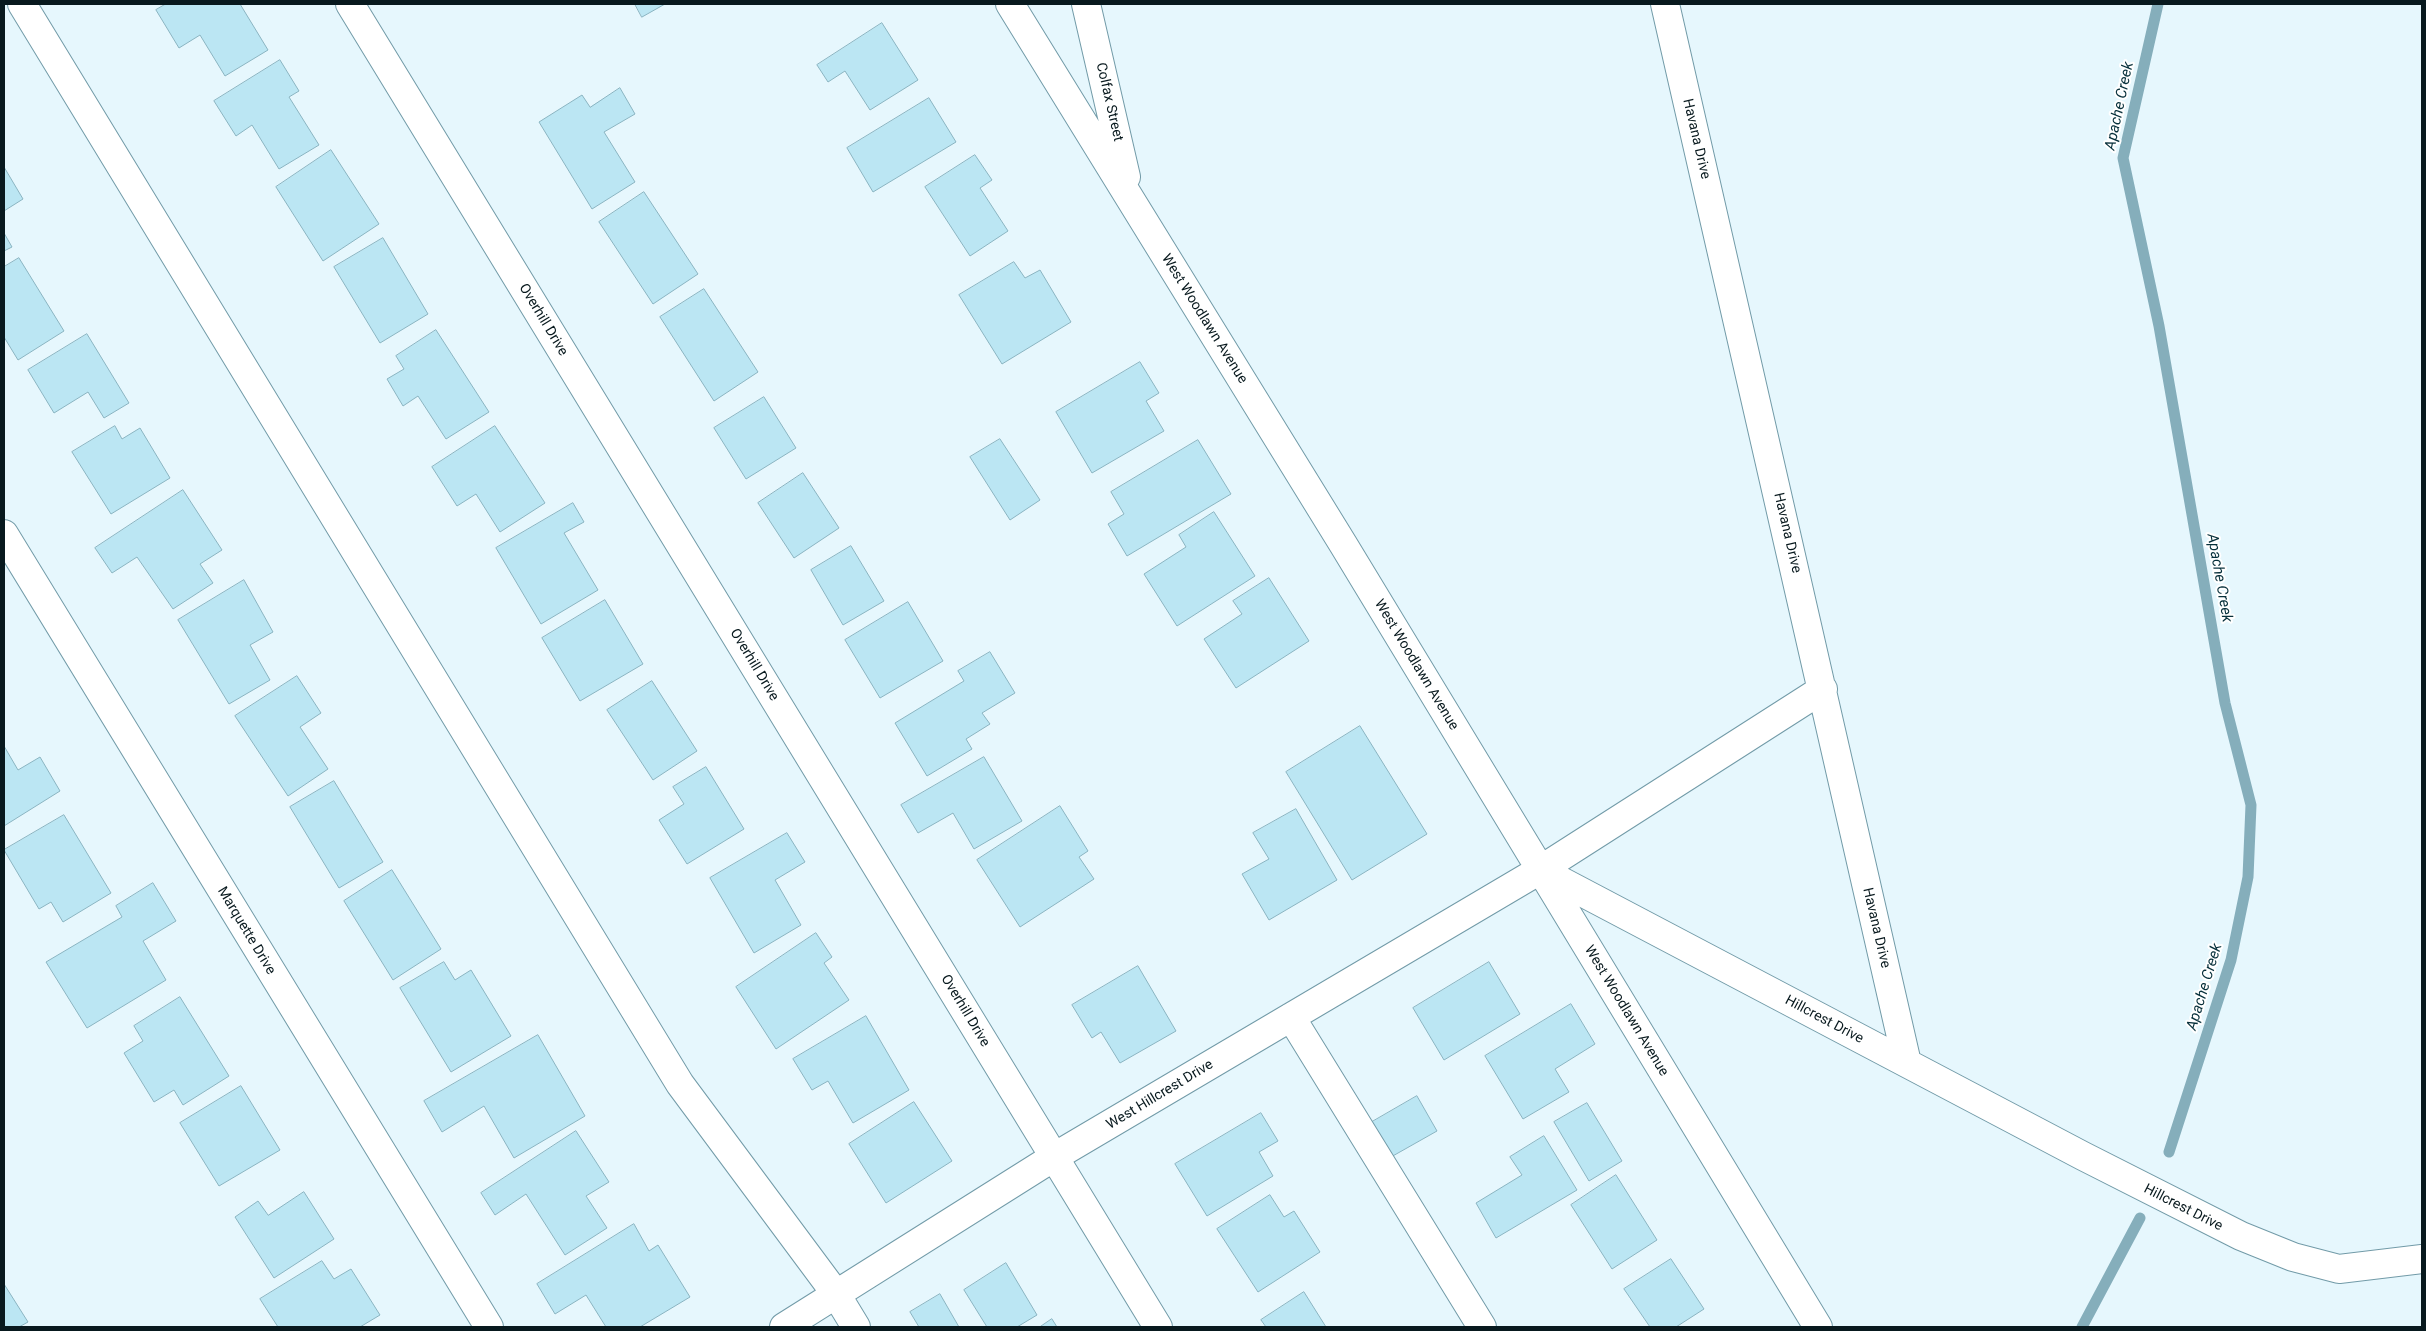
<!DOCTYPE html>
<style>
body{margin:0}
#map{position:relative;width:2426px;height:1331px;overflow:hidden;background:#e6f7fd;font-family:Roboto,sans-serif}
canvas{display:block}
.frame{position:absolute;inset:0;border:5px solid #08191e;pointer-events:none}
</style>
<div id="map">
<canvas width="2426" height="1331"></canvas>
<div class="frame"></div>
</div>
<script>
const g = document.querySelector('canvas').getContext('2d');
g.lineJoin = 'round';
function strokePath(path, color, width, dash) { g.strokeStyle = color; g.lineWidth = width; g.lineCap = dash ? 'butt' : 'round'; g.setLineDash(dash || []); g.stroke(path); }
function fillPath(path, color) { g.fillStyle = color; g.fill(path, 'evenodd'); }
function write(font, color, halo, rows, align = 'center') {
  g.font = font + ' Roboto,sans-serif'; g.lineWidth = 4; g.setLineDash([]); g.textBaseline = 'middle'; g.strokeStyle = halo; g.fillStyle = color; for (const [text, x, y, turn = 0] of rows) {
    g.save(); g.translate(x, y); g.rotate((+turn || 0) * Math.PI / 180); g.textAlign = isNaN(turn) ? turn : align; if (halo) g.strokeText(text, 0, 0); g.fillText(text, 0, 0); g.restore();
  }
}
strokePath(new Path2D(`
 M 2158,4 L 2123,158 L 2159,326 L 2225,703 L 2251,805 L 2248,877 L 2231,960 L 2169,1152
 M 2082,1327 L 2140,1218`), '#85aebb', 11);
const building = new Path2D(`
 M 166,4 L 240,4 L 268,50 L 225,76 L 200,35 L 179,48 L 156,10 Z
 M 635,4 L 665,4 L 642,17 Z
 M 882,23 L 918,80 L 870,110 L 845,71 L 828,82 L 817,65 Z
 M 280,60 L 299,91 L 289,97 L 319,145 L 279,169 L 252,125 L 236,136 L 214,101 Z
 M 620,88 L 635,114 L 604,132 L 635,182 L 592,209 L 539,122 L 582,95 L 590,107 Z
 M 929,98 L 956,142 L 873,192 L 847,148 Z
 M 331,150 L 379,224 L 323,261 L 276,187 Z
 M 975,155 L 992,180 L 980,188 L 1008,231 L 970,256 L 925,187 Z
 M 4,167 L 23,199 L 4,211 Z
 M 644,192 L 698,274 L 653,304 L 599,222 Z
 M 4,233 L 12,247 L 4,251 Z
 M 383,238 L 428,314 L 380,343 L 334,267 Z
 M 19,258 L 64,331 L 18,360 L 4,337 L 4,267 Z
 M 1014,262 L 1025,278 L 1040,270 L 1071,322 L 1002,364 L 959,295 Z
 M 704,289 L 758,372 L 714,401 L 660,317 Z
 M 436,330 L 489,412 L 446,439 L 418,396 L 403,406 L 387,379 L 404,369 L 396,356 Z
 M 87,334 L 129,403 L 104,418 L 88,392 L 54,413 L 28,370 Z
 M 1140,362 L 1159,393 L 1146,401 L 1164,431 L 1092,473 L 1056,412 Z
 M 764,397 L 796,448 L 746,479 L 714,428 Z
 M 115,426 L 122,439 L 140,428 L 170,478 L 111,514 L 72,452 Z
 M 495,426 L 545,503 L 500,532 L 476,494 L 457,506 L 432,467 Z
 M 1000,439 L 1040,500 L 1010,520 L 970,457 Z
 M 1198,440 L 1231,494 L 1127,556 L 1108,524 L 1124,514 L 1111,492 Z
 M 803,473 L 839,528 L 794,558 L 758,503 Z
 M 183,490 L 222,550 L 200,564 L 213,583 L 173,609 L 137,557 L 112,573 L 95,548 Z
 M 573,503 L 584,522 L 564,533 L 598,590 L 541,624 L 496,548 Z
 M 1214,512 L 1255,576 L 1177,626 L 1144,574 L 1186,547 L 1179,535 Z
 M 851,546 L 884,601 L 843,625 L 811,570 Z
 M 1269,578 L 1309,641 L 1236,688 L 1204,639 L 1242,614 L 1233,601 Z
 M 244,580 L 273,632 L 250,645 L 270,680 L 229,704 L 178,620 Z
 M 605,600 L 643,664 L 580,701 L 542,638 Z
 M 908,602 L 943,661 L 880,698 L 845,640 Z
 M 990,652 L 1015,693 L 982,713 L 990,724 L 966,739 L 972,749 L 927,776 L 895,723 L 964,681 L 958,671 Z
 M 297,676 L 321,713 L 300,727 L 328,769 L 288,796 L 235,716 Z
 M 652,681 L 697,751 L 653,780 L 607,710 Z
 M 1360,726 L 1427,834 L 1352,880 L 1286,772 Z
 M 4,746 L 18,770 L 40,757 L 60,791 L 4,826 Z
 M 984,757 L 1022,821 L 974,849 L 953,813 L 918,833 L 901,805 Z
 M 706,767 L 744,829 L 687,864 L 659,820 L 684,804 L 673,787 Z
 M 334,781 L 383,862 L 339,888 L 290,807 Z
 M 1060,806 L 1088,851 L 1079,857 L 1094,879 L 1020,927 L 977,860 Z
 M 1296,809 L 1337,880 L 1269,920 L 1242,874 L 1269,859 L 1253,833 Z
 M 64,815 L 111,893 L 63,922 L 51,902 L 39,909 L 4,850 Z
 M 787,833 L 805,862 L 775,880 L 801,925 L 754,953 L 710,878 Z
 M 392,870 L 441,949 L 393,980 L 344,901 Z
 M 153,883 L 176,921 L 143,941 L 166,980 L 87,1028 L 46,962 L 122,917 L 116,906 Z
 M 816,933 L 832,957 L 824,963 L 849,1000 L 776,1049 L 736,987 Z
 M 444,962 L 455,980 L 471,970 L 511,1036 L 451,1072 L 400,988 Z
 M 1489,962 L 1520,1014 L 1444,1060 L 1413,1008 Z
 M 1138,966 L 1176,1031 L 1120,1063 L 1101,1032 L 1092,1038 L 1072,1005 Z
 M 180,997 L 229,1076 L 183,1105 L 174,1090 L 154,1102 L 124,1053 L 143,1041 L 134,1026 Z
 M 1571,1004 L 1595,1044 L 1555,1069 L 1569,1092 L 1523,1119 L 1485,1056 Z
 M 866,1016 L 909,1090 L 853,1123 L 828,1081 L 812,1090 L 793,1059 Z
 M 538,1035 L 585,1116 L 514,1158 L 484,1106 L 442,1132 L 424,1101 Z
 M 241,1086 L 280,1150 L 219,1186 L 180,1123 Z
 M 1417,1096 L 1437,1131 L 1391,1157 L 1372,1122 Z
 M 914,1102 L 952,1161 L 886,1203 L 849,1144 Z
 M 1587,1103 L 1622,1161 L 1589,1181 L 1554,1122 Z
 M 1261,1113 L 1278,1141 L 1259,1152 L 1273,1176 L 1207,1216 L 1175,1164 Z
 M 576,1131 L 609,1182 L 586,1196 L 607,1228 L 565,1255 L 526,1194 L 495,1215 L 481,1193 Z
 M 1544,1136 L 1577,1190 L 1496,1238 L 1476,1203 L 1522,1175 L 1510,1157 Z
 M 1616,1175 L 1657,1240 L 1612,1269 L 1571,1205 Z
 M 304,1192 L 334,1239 L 274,1278 L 235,1217 L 258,1201 L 268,1215 Z
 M 1270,1195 L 1284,1217 L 1294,1211 L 1320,1252 L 1258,1292 L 1217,1229 Z
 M 634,1224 L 649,1251 L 658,1245 L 690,1297 L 640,1327 L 606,1327 L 586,1295 L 555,1314 L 537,1284 Z
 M 1671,1259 L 1704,1309 L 1676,1327 L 1650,1327 L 1624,1289 Z
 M 322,1261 L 334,1279 L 351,1269 L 380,1315 L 360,1327 L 278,1327 L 260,1299 Z
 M 1006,1263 L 1037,1315 L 1017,1327 L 987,1327 L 964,1290 Z
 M 4,1284 L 28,1322 L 19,1327 L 4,1327 Z
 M 1304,1292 L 1326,1327 L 1266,1327 L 1261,1320 Z
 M 940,1294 L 959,1327 L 919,1327 L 910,1312 Z
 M 1052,1319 L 1057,1327 L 1040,1327 Z`);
fillPath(building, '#bbe6f3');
strokePath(building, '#8ab4c1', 1);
const minor = new Path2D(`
 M 22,4 L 680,1084 L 836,1294 L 856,1327
 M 350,4 L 1158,1327
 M 1010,4 L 1343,544 L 1818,1327
 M 1086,4 L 1126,177
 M 1665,4 L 1907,1063
 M 4,534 L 489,1327
 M 1540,870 L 2083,1156 L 2241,1236 L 2293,1257 L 2339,1269 L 2422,1259
 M 1291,1017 L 1482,1327
 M 784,1327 L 1054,1157 L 1540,870 L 1823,689`);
strokePath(minor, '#729ba8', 30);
strokePath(minor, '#fff', 28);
write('14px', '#08191e', '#fff', [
 ["Colfax Street",1109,102,77],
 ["Havana Drive",1696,139,77],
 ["West Woodlawn Avenue",1204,319,58],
 ["Overhill Drive",543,320,59],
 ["Havana Drive",1787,533,77],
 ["Overhill Drive",754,665,59],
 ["West Woodlawn Avenue",1416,665,59],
 ["Havana Drive",1876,928,77],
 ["Marquette Drive",246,931,59],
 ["Overhill Drive",965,1011,59],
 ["West Woodlawn Avenue",1626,1011,59],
 ["Hillcrest Drive",1824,1020,28],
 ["West Hillcrest Drive",1160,1095,-31],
 ["Hillcrest Drive",2183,1208,27]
]);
write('italic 15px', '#07303b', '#fff', [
 ["Apache Creek",2120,106,-78],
 ["Apache Creek",2219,578,80],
 ["Apache Creek",2205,987,-73]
]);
</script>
